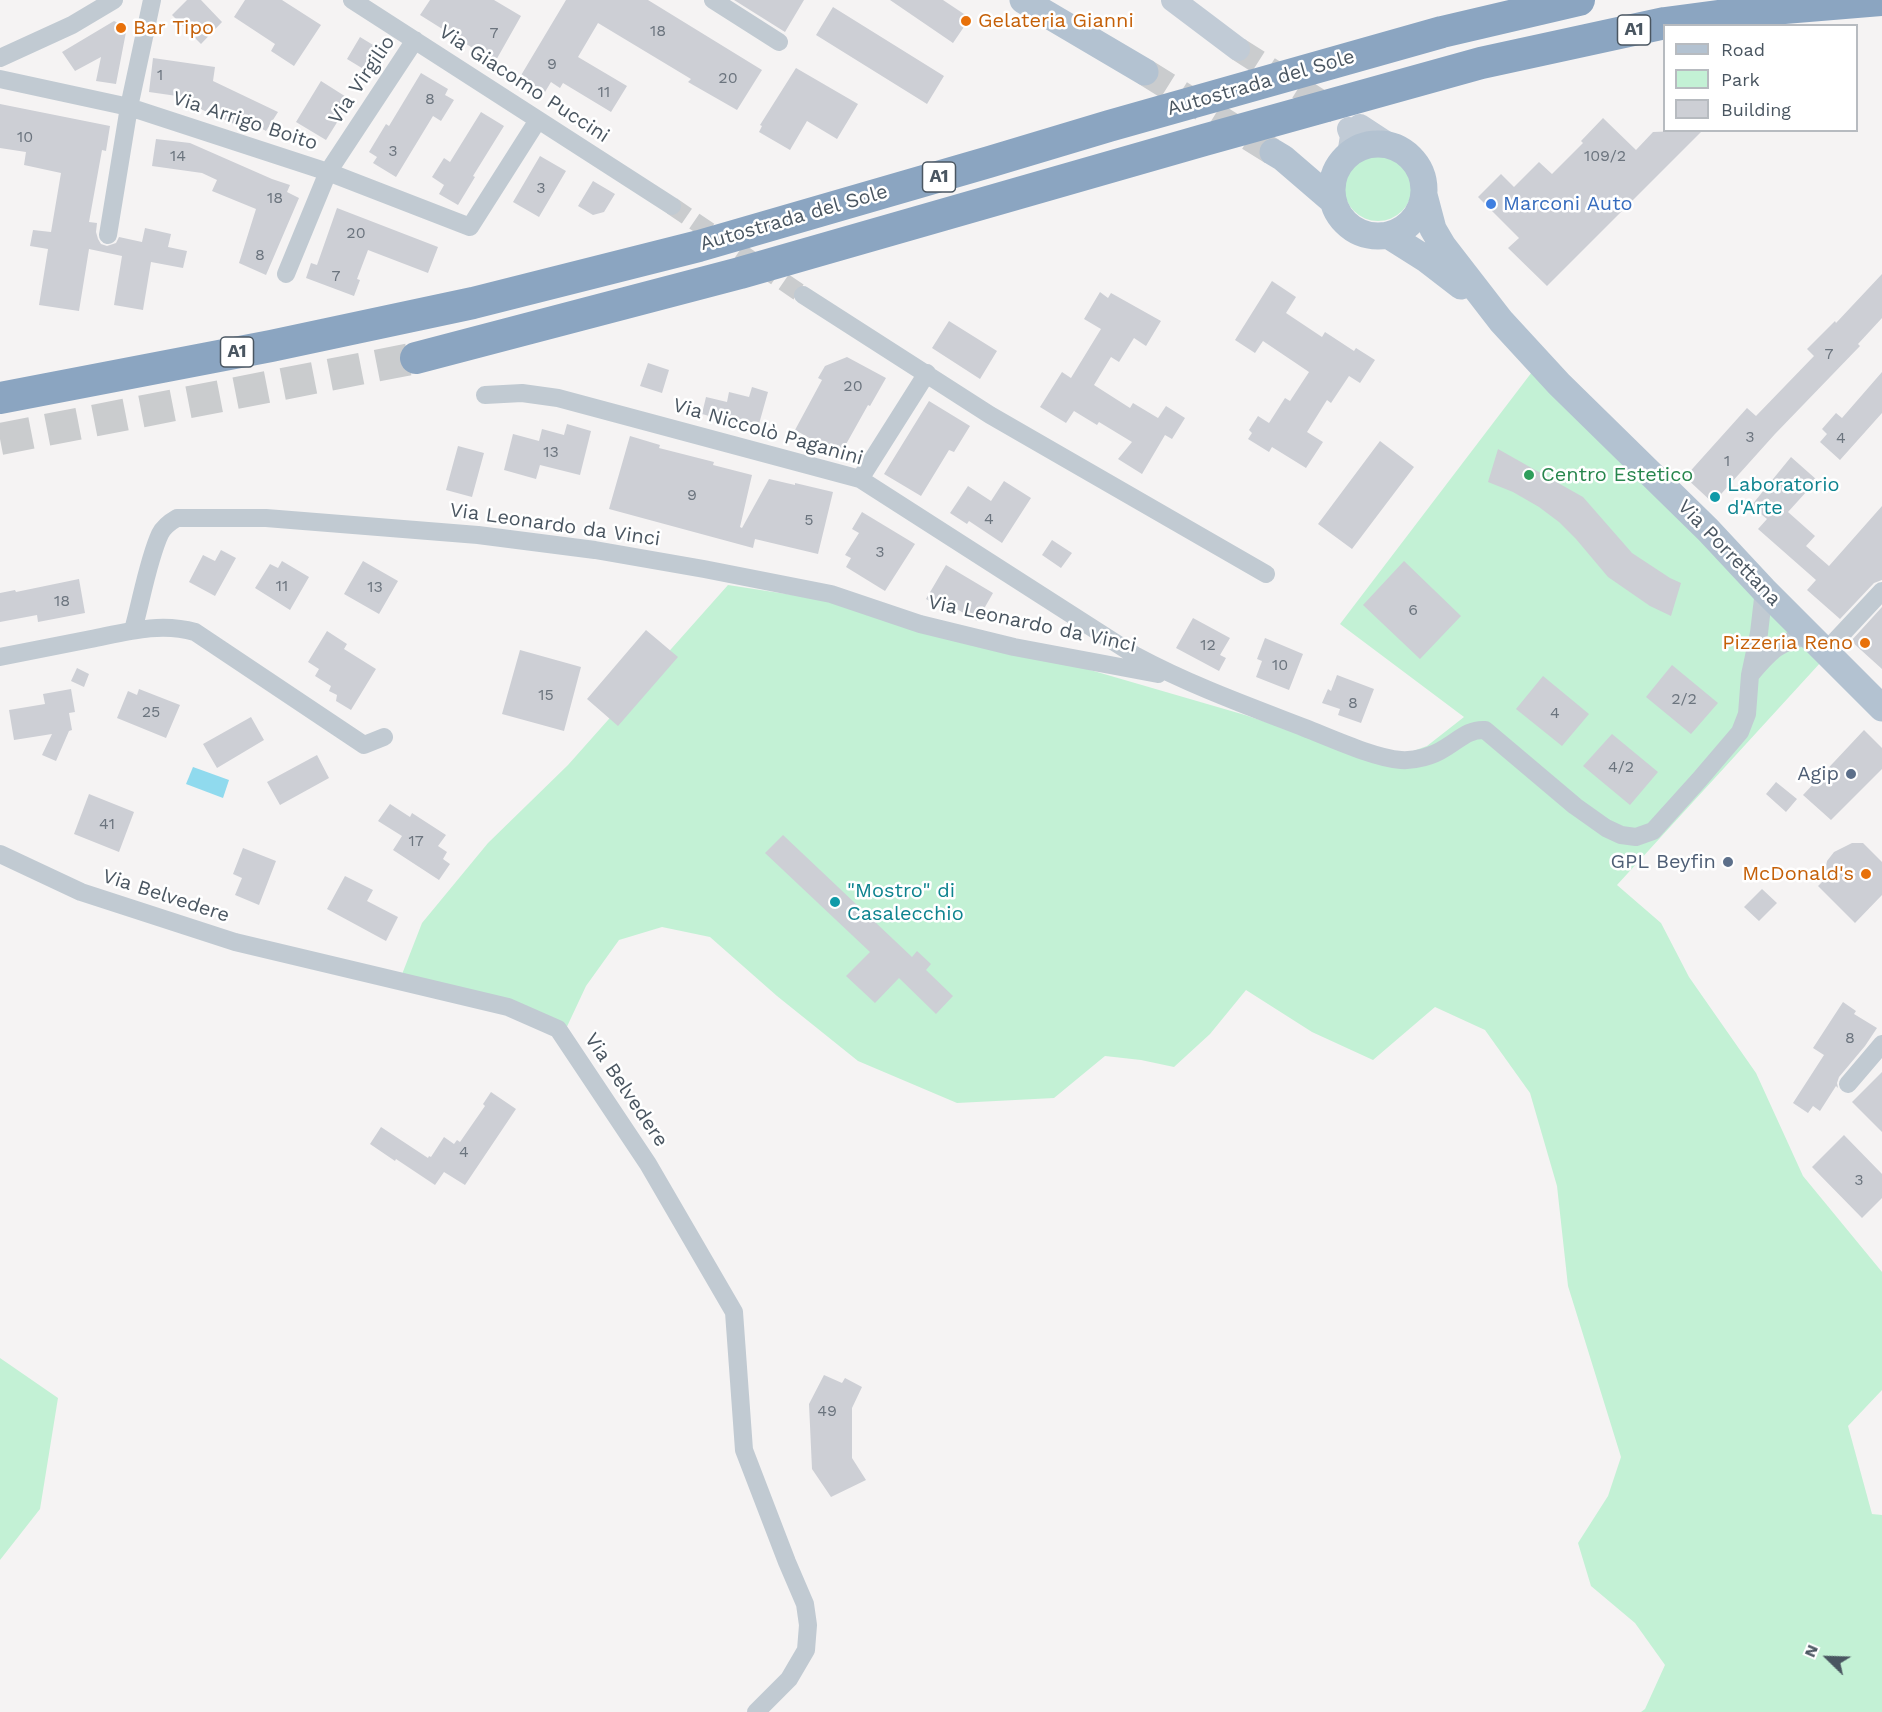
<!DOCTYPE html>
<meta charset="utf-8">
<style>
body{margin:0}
#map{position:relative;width:1882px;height:1712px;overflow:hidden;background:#f5f3f3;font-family:"Work Sans",sans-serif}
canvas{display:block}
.legend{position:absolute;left:1663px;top:24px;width:195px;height:108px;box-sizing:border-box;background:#fff;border:2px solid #b7bbc0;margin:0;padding:8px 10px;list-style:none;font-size:18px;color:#4a5661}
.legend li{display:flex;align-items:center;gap:12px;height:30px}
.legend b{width:30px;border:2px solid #b7bbc0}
.north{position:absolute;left:1798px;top:1628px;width:60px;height:60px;-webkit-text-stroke:4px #fff;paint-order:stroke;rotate:293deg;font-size:16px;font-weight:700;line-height:24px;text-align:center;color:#4a5661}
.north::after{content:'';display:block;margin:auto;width:21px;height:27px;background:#4a5661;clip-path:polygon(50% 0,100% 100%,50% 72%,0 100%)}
</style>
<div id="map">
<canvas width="1882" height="1712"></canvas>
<ul class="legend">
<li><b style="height:8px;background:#b3c2d1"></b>Road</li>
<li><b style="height:16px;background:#c3f1d5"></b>Park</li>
<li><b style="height:16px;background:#cdcfd5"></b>Building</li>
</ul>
<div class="north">N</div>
</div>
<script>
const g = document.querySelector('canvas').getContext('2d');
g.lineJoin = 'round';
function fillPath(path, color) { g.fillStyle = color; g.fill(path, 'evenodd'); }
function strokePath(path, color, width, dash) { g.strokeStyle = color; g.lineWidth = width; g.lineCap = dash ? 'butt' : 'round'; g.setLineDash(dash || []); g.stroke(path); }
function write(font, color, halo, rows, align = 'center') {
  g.font = font + ' "Work Sans",sans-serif'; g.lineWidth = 5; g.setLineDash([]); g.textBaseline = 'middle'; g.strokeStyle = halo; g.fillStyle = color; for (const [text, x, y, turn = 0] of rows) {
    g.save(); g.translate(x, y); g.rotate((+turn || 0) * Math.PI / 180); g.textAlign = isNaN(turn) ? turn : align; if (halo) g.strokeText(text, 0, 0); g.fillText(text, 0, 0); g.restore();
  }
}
fillPath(new Path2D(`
 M1344 187a34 34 0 1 1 68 0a34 34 0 1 1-68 0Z
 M 1535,368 L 1821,662 L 1617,885 L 1661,923 L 1689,977 L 1756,1073 L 1803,1176 L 1882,1272 L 1882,1390 L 1848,1426 L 1872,1514 L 1882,1515 L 1882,1712 L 1641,1712 L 1645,1709 L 1665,1665 L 1635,1623 L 1591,1586 L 1578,1543 L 1608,1496 L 1621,1457 L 1568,1286 L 1557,1186 L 1530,1093 L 1485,1030 L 1435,1007 L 1373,1060 L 1312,1032 L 1246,990 L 1210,1034 L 1174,1067 L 1141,1060 L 1105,1056 L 1054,1098 L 957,1103 L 858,1061 L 777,996 L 710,937 L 662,927 L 619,940 L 586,986 L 564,1033 L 399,982 L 422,923 L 488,843 L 568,765 L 728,585 L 877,608 L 1245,715 L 1383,762 L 1427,746 L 1464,717 L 1340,624 Z
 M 0,1358 L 58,1398 L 40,1509 L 0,1560 Z`), '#c3f1d5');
fillPath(new Path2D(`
 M 193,767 L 229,780 L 223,798 L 186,784 Z`), '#90daee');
fillPath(new Path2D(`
 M 187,0 L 201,0 L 222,22 L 201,44 L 172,15 Z
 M 245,0 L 282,0 L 321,25 L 294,66 L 271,51 L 275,44 L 234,17 Z
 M 430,0 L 494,0 L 521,16 L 495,62 L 420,15 Z
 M 566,0 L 648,0 L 762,70 L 737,110 L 688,82 L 691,79 L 598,23 L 578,57 L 627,86 L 611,112 L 563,83 L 560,88 L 551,82 L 545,92 L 520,77 Z
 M 734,0 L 804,0 L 785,32 Z
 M 890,0 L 943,0 L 970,18 L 953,43 Z
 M 833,7 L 944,76 L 927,104 L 816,35 Z
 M 114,21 L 125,26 L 126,32 L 116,84 L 96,81 L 101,57 L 75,71 L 62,52 Z
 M 360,37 L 383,51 L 370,73 L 347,59 Z
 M 153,58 L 215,67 L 213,81 L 278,112 L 266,131 L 247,121 L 243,128 L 196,107 L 198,99 L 149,92 Z
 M 796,68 L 858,104 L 837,139 L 807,121 L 790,150 L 759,132 L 762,126 L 760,125 Z
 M 421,73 L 448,89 L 445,95 L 454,100 L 441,121 L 433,116 L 396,177 L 373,163 L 377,157 L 369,152 L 386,124 L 389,126 Z
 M 321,81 L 351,100 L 326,140 L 296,122 Z
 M 0,104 L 110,126 L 106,151 L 102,150 L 89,222 L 97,223 L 96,232 L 98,239 L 101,244 L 107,246 L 116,243 L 119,237 L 142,242 L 145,228 L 171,234 L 168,247 L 187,251 L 183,268 L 151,262 L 143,310 L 114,305 L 122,256 L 89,249 L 79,311 L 39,305 L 48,249 L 30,246 L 33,230 L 51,232 L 61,173 L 24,165 L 26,152 L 0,148 Z
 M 481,112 L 504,126 L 473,176 L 475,177 L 458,205 L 439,194 L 444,185 L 432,177 L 444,158 L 450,162 Z
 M 1603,118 L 1636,150 L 1653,132 L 1703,130 L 1547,286 L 1508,248 L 1519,238 L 1478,197 L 1501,174 L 1514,187 L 1539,162 L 1552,174 L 1583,143 L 1581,141 Z
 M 156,139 L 190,143 L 272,179 L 290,185 L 287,192 L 299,198 L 266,275 L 239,263 L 256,209 L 212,191 L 217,180 L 202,173 L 152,166 Z
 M 540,156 L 566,171 L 539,217 L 513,202 Z
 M 593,181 L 615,194 L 604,212 L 593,215 L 578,206 Z
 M 337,208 L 438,247 L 428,273 L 368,250 L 357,279 L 360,280 L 354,296 L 306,278 L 311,263 L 317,265 Z
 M 1882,274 L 1882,318 L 1858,344 L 1860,346 L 1775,434 L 1713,503 L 1685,477 L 1747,408 L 1756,416 L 1814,356 L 1807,349 L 1835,321 L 1836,323 Z
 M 1272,281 L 1296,297 L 1286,313 L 1322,337 L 1325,332 L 1354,351 L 1356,348 L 1375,360 L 1360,383 L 1349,376 L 1331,403 L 1327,400 L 1307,432 L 1323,442 L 1306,468 L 1272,447 L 1269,452 L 1248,439 L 1252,433 L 1249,430 L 1258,416 L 1269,423 L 1285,398 L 1290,401 L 1309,372 L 1263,341 L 1255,353 L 1235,340 Z
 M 1100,292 L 1108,298 L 1111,293 L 1161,321 L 1146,346 L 1134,338 L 1119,362 L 1111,357 L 1094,385 L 1130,408 L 1133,403 L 1158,418 L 1166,406 L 1185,418 L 1172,439 L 1165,435 L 1142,474 L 1118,459 L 1132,442 L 1099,422 L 1097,425 L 1074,411 L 1066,423 L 1040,407 L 1062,372 L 1071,378 L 1101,329 L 1084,319 Z
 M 949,321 L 997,351 L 980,379 L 932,348 Z
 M 847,357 L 886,378 L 870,406 L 868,405 L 840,455 L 795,430 L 822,380 L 818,378 L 825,366 Z
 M 648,363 L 669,370 L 662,393 L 640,386 Z
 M 1882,372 L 1882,413 L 1840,460 L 1820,442 L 1827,434 L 1822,429 L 1836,413 L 1842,418 Z
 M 752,387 L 768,392 L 759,424 L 746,421 L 745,426 L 702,414 L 706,397 L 727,402 L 729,392 L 749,397 Z
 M 929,401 L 970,426 L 954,452 L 949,450 L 921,496 L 884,474 Z
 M 567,424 L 591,431 L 580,475 L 540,465 L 536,479 L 504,470 L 513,434 L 539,441 L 542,429 L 564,435 Z
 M 630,436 L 660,445 L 659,448 L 714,462 L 713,465 L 752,475 L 740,527 L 742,528 L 769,479 L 795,485 L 795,483 L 833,492 L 818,554 L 755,539 L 753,548 L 609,509 Z
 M 1380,441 L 1414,467 L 1352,549 L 1318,524 Z
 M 458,446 L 484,453 L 472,497 L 446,490 Z
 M 1498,449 L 1583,497 L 1632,553 L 1670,578 L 1681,583 L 1671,616 L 1650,606 L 1608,577 L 1576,539 L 1559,522 L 1539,507 L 1513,492 L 1488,482 Z
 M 1791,457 L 1817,480 L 1788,512 L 1815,536 L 1806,546 L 1829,566 L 1882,506 L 1882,580 L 1874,583 L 1840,619 L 1807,590 L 1816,580 L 1758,529 L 1767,519 L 1751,506 Z
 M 1004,481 L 1031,498 L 1002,543 L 969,521 L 967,524 L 950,513 L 968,486 L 991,501 Z
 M 862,512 L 915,544 L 885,591 L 846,567 L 851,558 L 845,555 L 859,533 L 852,529 Z
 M 1052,540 L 1072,553 L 1061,568 L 1042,555 Z
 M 221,550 L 236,558 L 215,596 L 189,582 L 203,555 L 215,561 Z
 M 282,561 L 309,577 L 290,610 L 255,588 L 270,564 L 278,568 Z
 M 363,561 L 398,581 L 379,614 L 344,594 Z
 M 1404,561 L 1461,616 L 1420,659 L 1363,605 Z
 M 946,565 L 993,593 L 977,621 L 955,608 L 951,614 L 926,599 Z
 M 79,579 L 85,613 L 38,622 L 37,615 L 0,622 L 0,593 L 15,590 L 16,592 Z
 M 1882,607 L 1882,669 L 1851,641 Z
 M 1193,618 L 1230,638 L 1220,655 L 1226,658 L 1219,671 L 1176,648 Z
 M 646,630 L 678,657 L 618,726 L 587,699 Z
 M 327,631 L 347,644 L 344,649 L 376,669 L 351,710 L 336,701 L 337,695 L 329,691 L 331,686 L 315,676 L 319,669 L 308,662 Z
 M 1265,638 L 1303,654 L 1289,690 L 1256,677 L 1262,661 L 1257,659 Z
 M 520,650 L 581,667 L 564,731 L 502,714 Z
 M 1672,665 L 1718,703 L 1691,734 L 1646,697 Z
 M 77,668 L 89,674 L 84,687 L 71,681 Z
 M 1337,675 L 1374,689 L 1361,723 L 1338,715 L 1340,709 L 1322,703 L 1328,689 L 1331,691 Z
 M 1543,676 L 1589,714 L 1562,746 L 1516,709 Z
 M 71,689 L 75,712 L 69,713 L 72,730 L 69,731 L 56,761 L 42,755 L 52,734 L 14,740 L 9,710 L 45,704 L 43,694 Z
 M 139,689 L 180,705 L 166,738 L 117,718 L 128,691 L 137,695 Z
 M 251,717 L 264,740 L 217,768 L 203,744 Z
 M 1864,730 L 1882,748 L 1882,769 L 1831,820 L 1803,795 Z
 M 1612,734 L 1658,772 L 1630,805 L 1583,766 Z
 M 317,755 L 329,778 L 280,805 L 267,782 Z
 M 1776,782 L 1797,799 L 1786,812 L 1766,794 Z
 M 89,794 L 134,812 L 119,852 L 74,834 Z
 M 390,804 L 410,817 L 412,813 L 446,835 L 438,846 L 447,852 L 443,859 L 450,864 L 439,880 L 393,850 L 402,836 L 378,821 Z
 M 783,835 L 912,957 L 917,951 L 931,964 L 926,970 L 953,996 L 936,1014 L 899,978 L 875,1003 L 846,976 L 870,952 L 765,853 Z
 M 1852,843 L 1863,843 L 1882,862 L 1882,895 L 1855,923 L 1818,886 L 1827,877 L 1825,871 L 1827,861 L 1834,852 Z
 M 243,848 L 276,861 L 259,905 L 235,895 L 242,878 L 233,874 Z
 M 345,876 L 373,890 L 367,901 L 398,917 L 386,941 L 327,909 Z
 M 1762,889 L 1777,903 L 1759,921 L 1744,907 Z
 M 1843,1002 L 1856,1011 L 1854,1014 L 1877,1028 L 1865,1046 L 1839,1077 L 1837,1083 L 1838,1088 L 1836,1086 L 1820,1111 L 1813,1106 L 1808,1113 L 1793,1103 L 1824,1055 L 1813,1048 Z
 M 1882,1072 L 1882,1132 L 1852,1102 Z
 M 491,1092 L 516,1109 L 465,1185 L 444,1172 L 435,1185 L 396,1159 L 395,1161 L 370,1144 L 381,1127 L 428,1158 L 429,1156 L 431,1157 L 444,1137 L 454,1144 L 457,1140 L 460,1142 L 485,1106 L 483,1104 Z
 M 1844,1135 L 1882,1174 L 1882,1198 L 1862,1218 L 1812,1167 Z
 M 824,1375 L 842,1383 L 845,1378 L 862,1387 L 852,1408 L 852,1458 L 866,1480 L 831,1497 L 812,1469 L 809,1404 Z`), '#cdcfd5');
strokePath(new Path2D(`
 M 672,206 L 803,295`), '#caccce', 18, [18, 9]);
strokePath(new Path2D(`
 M 1238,49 L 1337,112`), '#caccce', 24, [24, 12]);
strokePath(new Path2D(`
 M 1145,72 L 1273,152`), '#caccce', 27, [27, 14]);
strokePath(new Path2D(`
 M 0,439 L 416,358`), '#caccce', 32, [32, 16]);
strokePath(new Path2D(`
 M 352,0 L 672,206
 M 713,0 L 779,42
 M 0,58 L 72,25 L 114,0
 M 0,79 L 129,107 L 328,172 L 470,227 L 538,120
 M 108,235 L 129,107 L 152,0
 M 286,274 L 328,172 L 415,40
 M 803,295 L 990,415 L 1266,574
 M 485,395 L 522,393 L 558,398 L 860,479 L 1136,656 C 1190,685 1248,706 1305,728 C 1331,738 1374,758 1401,760 C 1415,761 1433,756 1445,748 C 1459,740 1468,729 1485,730 L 1575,806 L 1606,828 L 1621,835 L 1636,837 L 1653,831 L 1699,780 L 1740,732 L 1747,714 L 1750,675 L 1759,633 L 1764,590
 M 860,479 L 927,373
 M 133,630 C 141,602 148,560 160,534 C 164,526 170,522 177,518 L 266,518 L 478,535 L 595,550 L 704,569 L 831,594 L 920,624 L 1014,647 L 1158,674
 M 1825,652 L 1882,591
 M 0,657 C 30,651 60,645 91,639 C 126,632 160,622 195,632 L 364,745 L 384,737
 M 1751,674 C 1770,652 1779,641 1809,636
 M 0,854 L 81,892 L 235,942 L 508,1007 L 558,1029 L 648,1164 L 734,1312 L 744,1450 L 787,1562 L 805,1604 L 808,1625 L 806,1650 L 789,1679 L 756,1712
 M 1848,1084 L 1882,1044`), '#c1cad2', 18);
strokePath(new Path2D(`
 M 1173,0 L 1238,49
 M 1360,126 L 1389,145
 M 1349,155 L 1352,136 L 1349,129`), '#c1cbd6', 24);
strokePath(new Path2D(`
 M 1023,0 L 1145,72
 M1332 190a46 46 0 1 1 92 0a46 46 0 1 1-92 0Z
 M 1273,152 L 1283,158 L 1333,201
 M 1424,195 L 1433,229 L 1443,246 L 1501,321 L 1559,384 L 1708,530 L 1764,590 L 1882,708
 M 1388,235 L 1426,259 L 1461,286`), '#b3c2d1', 27);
strokePath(new Path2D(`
 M 416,358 L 740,273 L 1204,140 L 1481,63 L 1665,23 L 1772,9 L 1882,0
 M 0,398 L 271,346 L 473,303 L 699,246 L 989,162 L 1109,126 L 1442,32 L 1579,0`), '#8ba5c1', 32);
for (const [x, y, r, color] of [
 [966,21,6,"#e8710a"],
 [121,28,6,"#e8710a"],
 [1491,204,6,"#3f7fe0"],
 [1529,475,6,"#2e9e5b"],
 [1715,497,6,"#0f9aa8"],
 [1865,643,6,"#e8710a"],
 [1851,774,6,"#5c6f8a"],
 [1728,862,6,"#5c6f8a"],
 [1866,874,6,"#e8710a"],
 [835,902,6,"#0f9aa8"]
]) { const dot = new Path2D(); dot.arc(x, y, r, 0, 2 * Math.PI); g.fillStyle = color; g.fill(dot); strokePath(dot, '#fff', 2); }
write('16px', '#6b747e', null, [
 ["18",658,31],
 ["7",494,33],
 ["9",552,64],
 ["1",160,75],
 ["20",728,78],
 ["11",604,92],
 ["8",430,99],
 ["10",25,137],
 ["3",393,151],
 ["14",178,156],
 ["109/2",1605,156],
 ["3",541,188],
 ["18",275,198],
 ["20",356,233],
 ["8",260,255],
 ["7",336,276],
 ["7",1829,354],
 ["20",853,386],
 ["3",1750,437],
 ["4",1841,438],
 ["13",551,452],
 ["1",1727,461],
 ["9",692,495],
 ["4",989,519],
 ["5",809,520],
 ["3",880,552],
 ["11",282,586],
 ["13",375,587],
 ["18",62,601],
 ["6",1413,610],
 ["12",1208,645],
 ["10",1280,665],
 ["15",546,695],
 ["2/2",1684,699],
 ["8",1353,703],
 ["25",151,712],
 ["4",1555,713],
 ["4/2",1621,767],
 ["41",107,824],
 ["17",416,841],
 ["8",1850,1038],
 ["4",464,1152],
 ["3",1859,1180],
 ["49",827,1411]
]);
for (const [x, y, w] of [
 [1634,30,33],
 [939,177,33],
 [237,352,33]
]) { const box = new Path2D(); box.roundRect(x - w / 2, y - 15, w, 30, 4.5); g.fillStyle = '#fff'; g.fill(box); strokePath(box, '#4a5661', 1.5); }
write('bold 18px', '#4a5661', null, [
 ["A1",1634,30],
 ["A1",939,177],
 ["A1",237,352]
]);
write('20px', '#c56008', '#fff', [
 ["Gelateria Gianni",978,21],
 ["Bar Tipo",133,28],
 ["Pizzeria Reno",1853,643,"right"],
 ["McDonald's",1854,874,"right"]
], 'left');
write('20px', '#4a5661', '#fff', [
 ["Via Virgilio",362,80,-56],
 ["Autostrada del Sole",1261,83,-16],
 ["Via Giacomo Puccini",524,84,33],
 ["Via Arrigo Boito",245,121,18],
 ["Autostrada del Sole",794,218,-16],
 ["Via Niccolò Paganini",768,432,16],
 ["Via Leonardo da Vinci",555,525,8],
 ["Via Porrettana",1729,553,46],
 ["Via Leonardo da Vinci",1032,624,12],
 ["Via Belvedere",166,896,18],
 ["Via Belvedere",626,1090,56]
]);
write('20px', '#366cbe', '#fff', [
 ["Marconi Auto",1503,204]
], 'left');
write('20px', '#27864d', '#fff', [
 ["Centro Estetico",1541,475]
], 'left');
write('20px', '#0d838f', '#fff', [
 ["Laboratorio",1727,485],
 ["d'Arte",1727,508],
 ["\"Mostro\" di",847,891],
 ["Casalecchio",847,914]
], 'left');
write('20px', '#4e5e75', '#fff', [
 ["Agip",1839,774],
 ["GPL Beyfin",1716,862]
], 'right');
</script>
